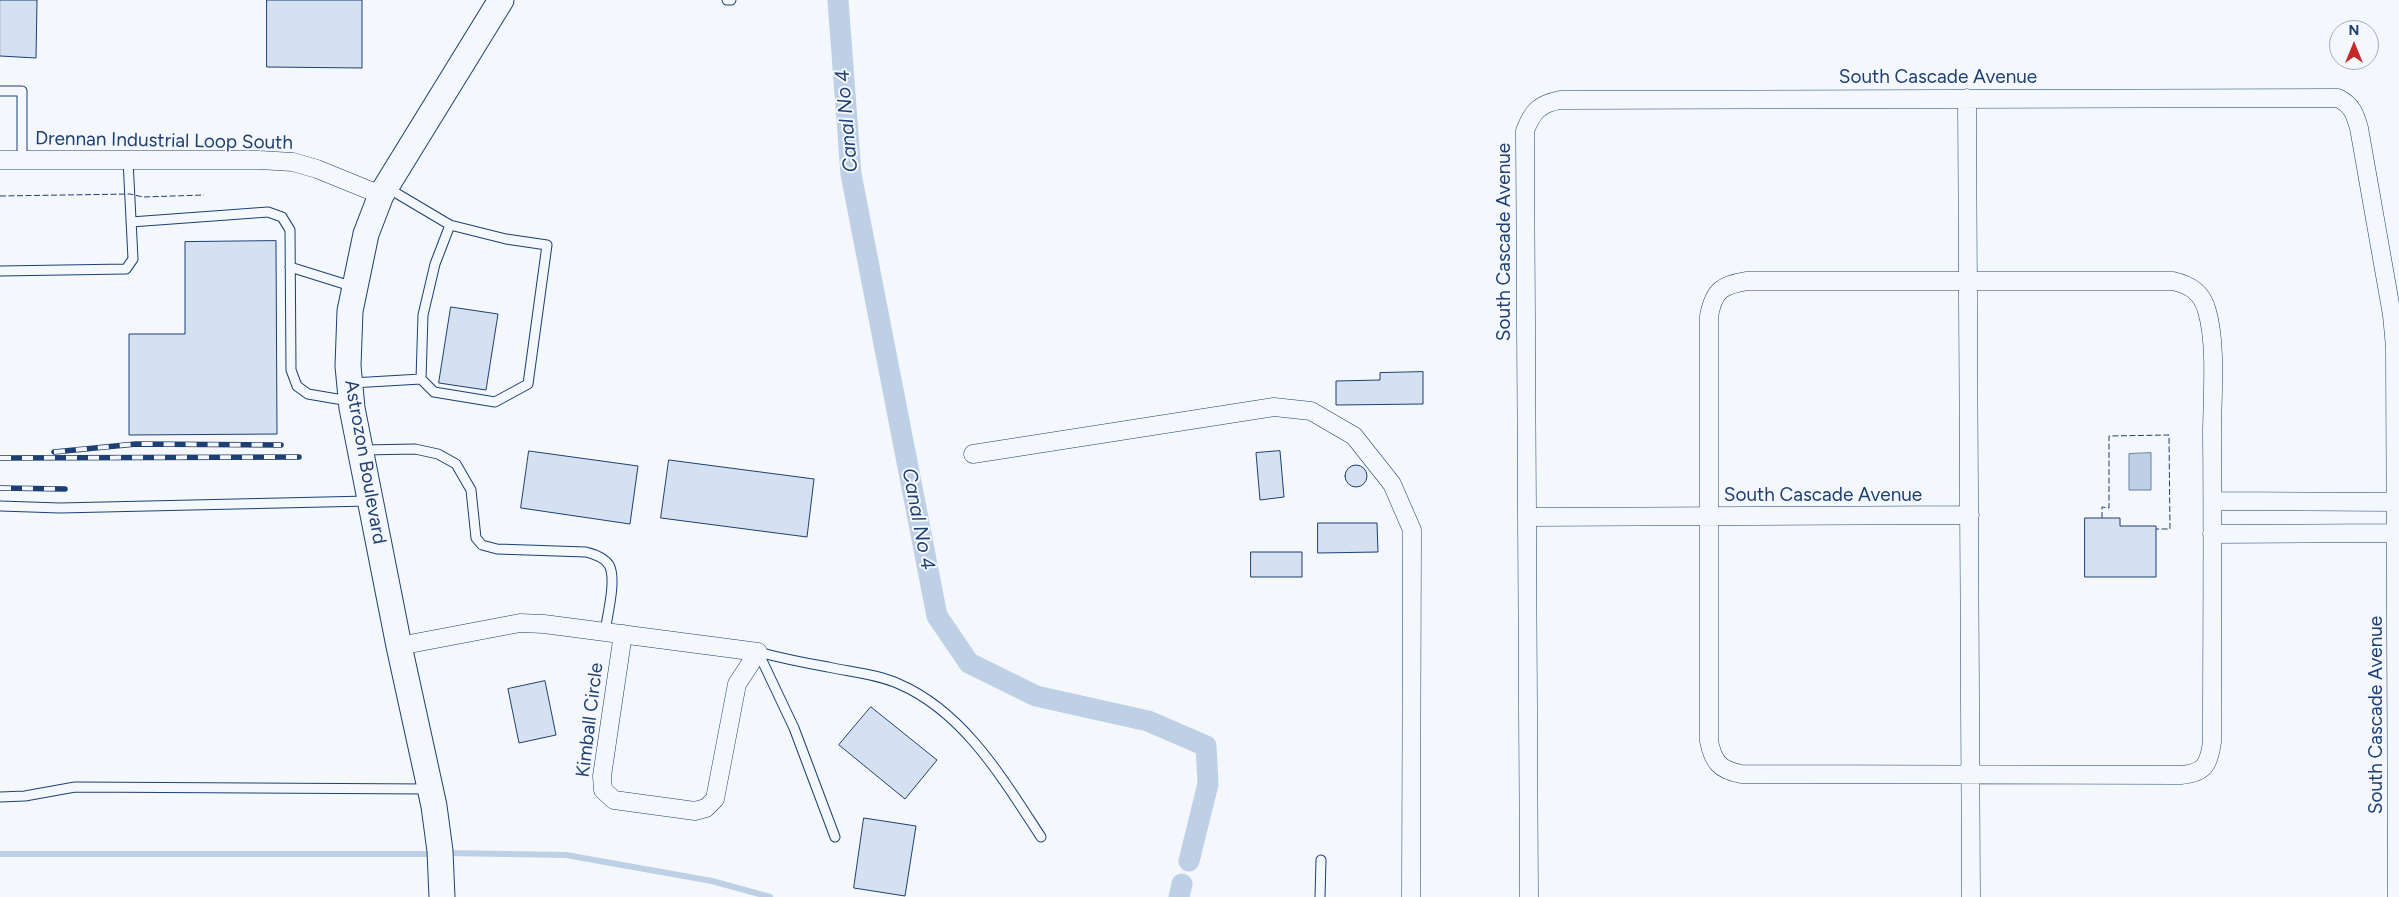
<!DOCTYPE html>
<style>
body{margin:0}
#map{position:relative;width:2399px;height:897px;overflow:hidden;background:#f4f7fb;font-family:Figtree,sans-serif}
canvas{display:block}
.north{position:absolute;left:2329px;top:20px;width:50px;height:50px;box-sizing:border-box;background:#f4f7fb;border:1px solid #9eadc5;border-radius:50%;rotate:0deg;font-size:14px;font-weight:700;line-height:20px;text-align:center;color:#1d3f73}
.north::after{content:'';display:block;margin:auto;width:18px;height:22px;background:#c62828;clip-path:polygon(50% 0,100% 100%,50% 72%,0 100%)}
</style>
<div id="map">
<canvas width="2399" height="897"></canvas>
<div class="north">N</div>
</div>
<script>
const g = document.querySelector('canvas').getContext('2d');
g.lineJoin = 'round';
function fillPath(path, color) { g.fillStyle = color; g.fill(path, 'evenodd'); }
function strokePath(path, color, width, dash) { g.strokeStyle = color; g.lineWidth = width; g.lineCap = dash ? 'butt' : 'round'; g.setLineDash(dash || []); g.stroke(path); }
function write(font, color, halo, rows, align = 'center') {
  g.font = font + ' Figtree,sans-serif'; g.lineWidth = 4; g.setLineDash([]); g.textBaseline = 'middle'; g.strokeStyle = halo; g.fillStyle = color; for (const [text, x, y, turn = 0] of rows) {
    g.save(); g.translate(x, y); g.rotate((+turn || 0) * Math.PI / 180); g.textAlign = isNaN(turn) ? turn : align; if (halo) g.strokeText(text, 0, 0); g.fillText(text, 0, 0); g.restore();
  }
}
const water = new Path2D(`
 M 2151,453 L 2151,490 L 2129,490 L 2129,454 Z`);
fillPath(water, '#bed0e5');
strokePath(water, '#687fa3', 1);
strokePath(new Path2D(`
 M 446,853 L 566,855 L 712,881 L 770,897
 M 0,854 L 436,854`), '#bed0e5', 6);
strokePath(new Path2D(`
 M 838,0 L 851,174 L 937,616 L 969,663 L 1036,696 L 1148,721 L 1206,746 L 1208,784 L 1189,861
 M 1179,897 L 1182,884`), '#bed0e5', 21);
const building = new Path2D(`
 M 0,0 L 37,0 L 36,58 L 0,56 Z
 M 267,0 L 362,0 L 362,68 L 267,67 Z
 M 276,241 L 277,434 L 129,435 L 129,334 L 185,334 L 185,242 Z
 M 451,307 L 498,314 L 486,390 L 439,383 Z
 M 1423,372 L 1423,404 L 1336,405 L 1336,381 L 1380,380 L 1380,373 Z
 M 529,451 L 638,466 L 630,524 L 521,508 Z
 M 1280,451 L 1284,497 L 1260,500 L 1256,453 Z
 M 669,460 L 814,479 L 807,537 L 661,518 Z
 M1345 476a11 11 0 1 1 22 0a11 11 0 1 1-22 0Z
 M 2085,518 L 2120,518 L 2120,526 L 2156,526 L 2156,577 L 2085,577 Z
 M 1318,523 L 1377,523 L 1378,552 L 1318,553 Z
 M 1251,552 L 1302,552 L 1302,577 L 1251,577 Z
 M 545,681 L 556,735 L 519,743 L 508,689 Z
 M 871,707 L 937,760 L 905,799 L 839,745 Z
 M 864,818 L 916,826 L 905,896 L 854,888 Z`);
fillPath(building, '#d5e0f0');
strokePath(building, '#1d3f73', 1);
const service = new Path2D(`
 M 727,0 L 731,0
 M 0,91 L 22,91 L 22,160
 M 386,187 L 450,225 L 506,239 L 547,245 L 528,384 L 495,402 L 434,392 L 421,379 L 423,315 L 435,264 L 450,225
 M 131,222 L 268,212 L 282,217 L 290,230 L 291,370 L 297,386 L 308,394 L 349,401
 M 290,267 L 354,287
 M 0,271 L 126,269 L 133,259 L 128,160
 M 352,383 L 421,379
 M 363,450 L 415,449 L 438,454 L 456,464 L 471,490 L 476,538 L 482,545 L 497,549 L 586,552 C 594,554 604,557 609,565 C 617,579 607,616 605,632
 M 0,506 L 60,508 L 368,501
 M 758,652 C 781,658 805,663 828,667 C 851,672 877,674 899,684 C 964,712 1003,779 1041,837
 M 758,652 L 794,728 L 835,837
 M 0,797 L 25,796 L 75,787 L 428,789
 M 1320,897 L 1321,860`);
const minor = new Path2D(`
 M 1967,98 L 1971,897
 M 0,160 L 259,160 L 293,162 L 317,169 L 381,195
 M 1747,281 L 2173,281 C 2190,285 2202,292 2207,311 C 2217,345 2212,399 2212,435 C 2213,537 2212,639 2212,742 C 2209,764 2205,773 2181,775 L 1741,774 C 1720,770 1713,762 1709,741 L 1709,316 C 1714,290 1722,285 1747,281 Z
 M 973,454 L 1274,407 L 1311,411 L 1354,436 L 1392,484 L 1412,530 L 1411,897
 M 2213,501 L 2399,502
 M 1527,517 L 1970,515
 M 2212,534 L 2399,533
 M 399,646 L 520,623 L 544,624 L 758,652 L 737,684 L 715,799 L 706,808 L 695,811 L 614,800 L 603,790 L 602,776 L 623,634
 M 1529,897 L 1525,131 C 1532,112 1539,104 1560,100 L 2338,98 C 2352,105 2355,114 2359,128 L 2392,315 L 2395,347 L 2397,897`);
const secondary = new Path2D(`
 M 442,897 L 440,851 L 434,806 L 399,646 L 352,408 L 348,366 L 350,311 L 366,234 L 381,195 L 501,0`);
strokePath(service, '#1d3f73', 11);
strokePath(minor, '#1d3f73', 19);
strokePath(secondary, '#1d3f73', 27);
strokePath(service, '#f4f7fb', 9);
strokePath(minor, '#f4f7fb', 18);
strokePath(secondary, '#f4f7fb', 25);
const rail = new Path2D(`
 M 54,452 L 136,444 L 281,445
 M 0,458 L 299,457
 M 0,488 L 65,489`);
strokePath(rail, '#1d3f73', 5.5);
strokePath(rail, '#f4f7fb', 4, [11]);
strokePath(new Path2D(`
 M 0,196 L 130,194 L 143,197 L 204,195
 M 2102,518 L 2102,507 L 2109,508 L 2109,436 L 2169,435 L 2170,529 L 2156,529`), '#1d3f73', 1, [6, 2.5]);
write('19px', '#1d3f73', '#f4f7fb', [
 ["South Cascade Avenue",1938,77],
 ["Drennan Industrial Loop South",164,141,1],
 ["South Cascade Avenue",1504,242,-90],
 ["Astrozon Boulevard",365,462,80],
 ["South Cascade Avenue",1823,495],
 ["South Cascade Avenue",2376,715,-90],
 ["Kimball Circle",590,720,-83]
]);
write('italic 20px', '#1d3f73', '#f4f7fb', [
 ["Canal No 4",847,121,-95],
 ["Canal No 4",918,519,79]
]);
</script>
